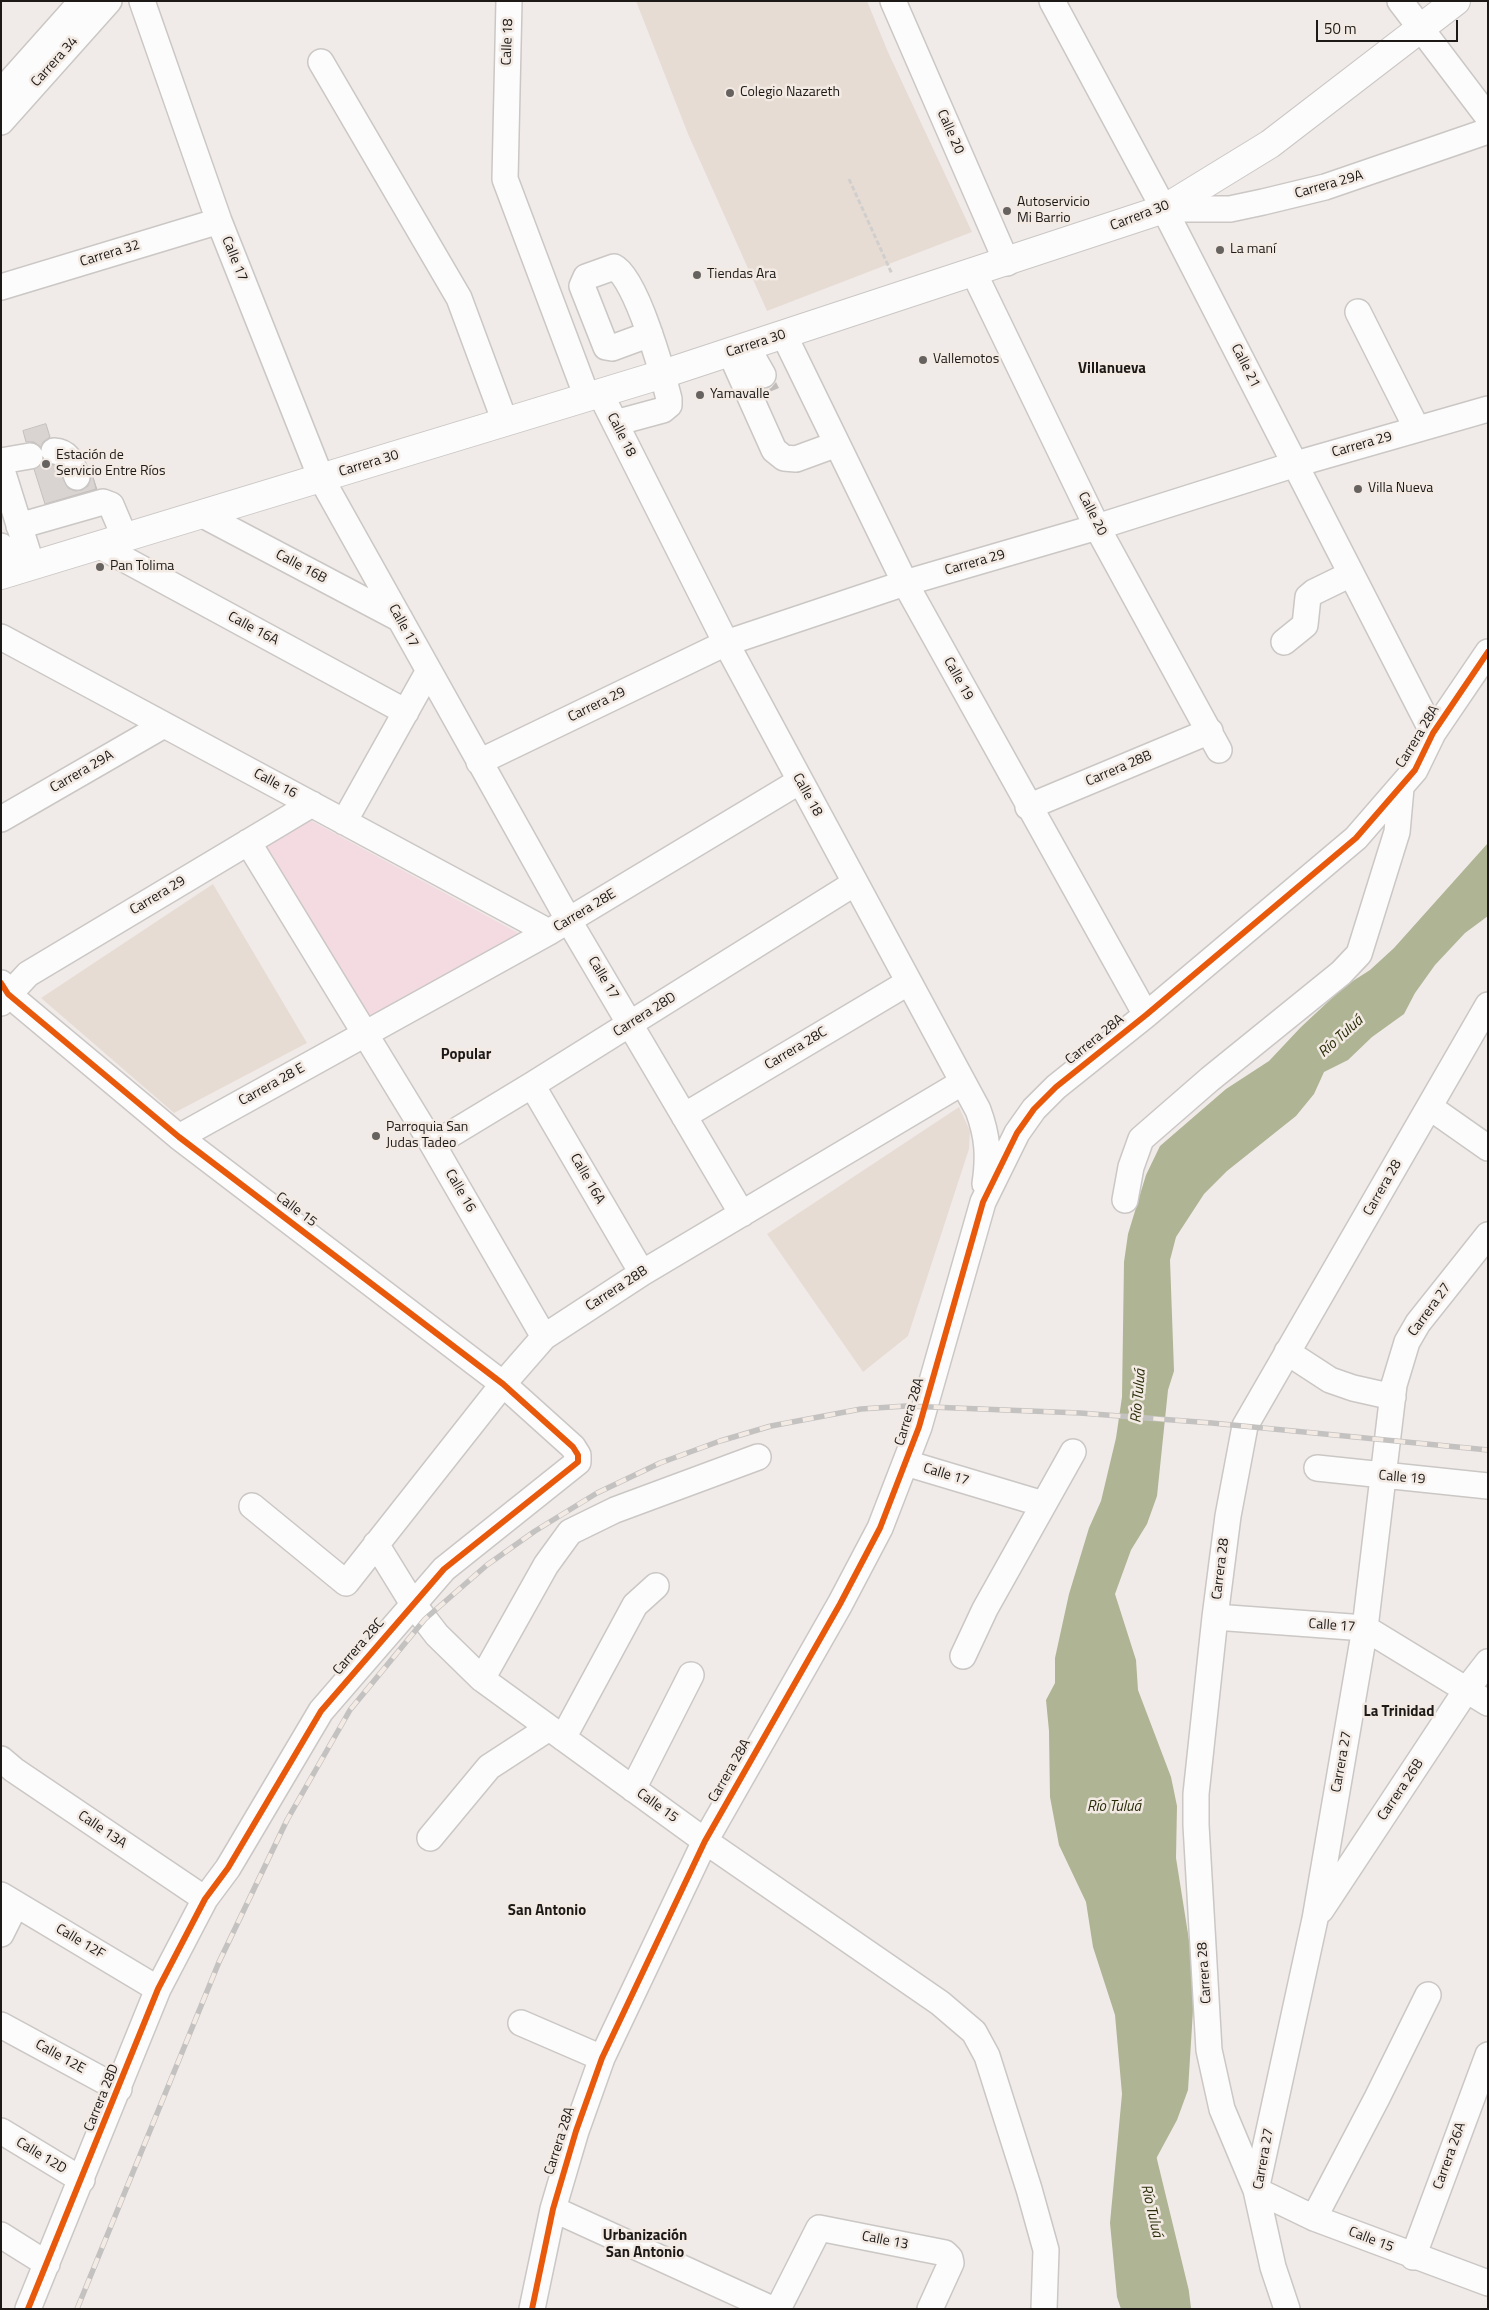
<!DOCTYPE html>
<meta charset="utf-8">
<style>
body{margin:0}
#map{position:relative;width:1489px;height:2310px;overflow:hidden;background:#f0ebe8;font-family:"Titillium Web",sans-serif}
canvas{display:block}
.frame{position:absolute;inset:0;border:2px solid #1c1917;pointer-events:none}
.scale{position:absolute;left:1316px;top:20px;width:142px;height:22px;box-sizing:border-box;border:2px solid #1c1917;border-top:0;padding-left:6px;font-size:15px;line-height:18px;white-space:nowrap;color:#1c1917;-webkit-text-stroke:4px #f3eae4;paint-order:stroke}
</style>
<div id="map">
<canvas width="1489" height="2310"></canvas>
<div class="frame"></div>
<div class="scale">50 m</div>
</div>
<script>
const g = document.querySelector('canvas').getContext('2d');
g.lineJoin = 'round';
function fillPath(path, color) { g.fillStyle = color; g.fill(path, 'evenodd'); }
function strokePath(path, color, width, dash) { g.strokeStyle = color; g.lineWidth = width; g.lineCap = dash ? 'butt' : 'round'; g.setLineDash(dash || []); g.stroke(path); }
function write(font, color, halo, rows, align = 'center') {
  g.font = font + ' "Titillium Web",sans-serif'; g.lineWidth = 5; g.setLineDash([]); g.textBaseline = 'middle'; g.strokeStyle = halo; g.fillStyle = color; for (const [text, x, y, turn = 0] of rows) {
    g.save(); g.translate(x, y); g.rotate((+turn || 0) * Math.PI / 180); g.textAlign = isNaN(turn) ? turn : align; if (halo) g.strokeText(text, 0, 0); g.fillText(text, 0, 0); g.restore();
  }
}
fillPath(new Path2D(`
 M 636,1 L 867,1 L 888,52 L 972,232 L 767,311 L 688,134 Z
 M 213,884 L 307,1043 L 174,1113 L 41,998 Z
 M 959,1107 L 970,1131 L 969,1149 L 908,1336 L 863,1372 L 767,1234 Z`), '#e7dcd4');
fillPath(new Path2D(`
 M 310,820 L 522,935 L 373,1021 L 263,848 Z`), '#f4dbe2');
fillPath(new Path2D(`
 M 1488,843 L 1488,916 L 1465,933 L 1435,965 L 1415,993 L 1404,1014 L 1372,1037 L 1348,1060 L 1324,1072 L 1314,1094 L 1296,1116 L 1227,1171 L 1204,1194 L 1176,1237 L 1170,1260 L 1174,1371 L 1168,1390 L 1157,1496 L 1147,1524 L 1131,1550 L 1115,1594 L 1136,1660 L 1138,1690 L 1171,1777 L 1177,1806 L 1176,1858 L 1195,1978 L 1188,2090 L 1177,2120 L 1157,2157 L 1147,2181 L 1160,2289 L 1167,2309 L 1121,2309 L 1117,2297 L 1110,2223 L 1122,2094 L 1115,2015 L 1093,1947 L 1086,1902 L 1059,1845 L 1050,1797 L 1049,1731 L 1046,1700 L 1055,1683 L 1055,1658 L 1069,1594 L 1089,1528 L 1101,1501 L 1116,1438 L 1122,1397 L 1124,1262 L 1128,1234 L 1146,1175 L 1160,1146 L 1226,1089 L 1269,1061 L 1301,1027 L 1345,986 L 1370,970 L 1394,948 Z`), '#afb494');
fillPath(new Path2D(`
 M 776,382 L 779,388 L 767,393 L 765,391 L 771,388 Z
 M 45,426 L 51,440 L 43,448 L 27,441 Z
 M 56,468 L 68,490 L 74,492 L 82,492 L 89,487 L 93,476 L 98,491 L 48,505 L 46,503 Z`), '#0003');
strokePath(new Path2D(`
 M 1137,2149 L 1172,2293 L 1174,2309`), '#afb494', 34);
const building = new Path2D(`
 M 46,424 L 50,437 L 43,442 L 41,447 L 34,442 L 26,442 L 23,431 Z
 M 44,460 L 57,467 L 68,488 L 75,491 L 82,490 L 88,486 L 92,473 L 96,489 L 45,504 L 34,469 Z`);
fillPath(building, '#d9d4d2');
strokePath(building, '#c3bfbe', 1);
const minor = new Path2D(`
 M 142,1 L 219,221 L 321,478 L 569,921 L 742,1214
 M 509,1 L 505,179 L 587,397
 M 893,1 L 1007,263
 M 1052,1 L 1164,209 L 1433,733
 M 1400,1 L 1488,117
 M 321,62 L 459,298 L 505,422
 M 1,92 L 82,1
 M 1,122 L 109,1
 M 1164,209 L 1230,209 L 1263,202 L 1325,187 L 1488,131
 M 974,273 L 1097,527 L 1219,750
 M 1,287 L 219,221
 M 1358,312 L 1417,429
 M 784,335 L 905,583 L 1146,1015
 M 747,347 L 763,375
 M 730,352 L 774,450 L 784,458 L 796,459 L 837,444
 M 600,393 L 726,643 L 978,1110 C 988,1137 989,1156 985,1184
 M 615,423 L 663,410 L 669,405 L 669,399 C 663,374 636,277 614,267 L 586,277 L 582,286 L 606,347 L 612,348 L 650,334
 M 54,451 C 70,452 72,464 77,477
 M 1,461 L 30,456
 M 1,467 L 32,566
 M 203,515 L 400,619
 M 19,526 L 103,502 L 111,505 L 125,538
 M 1,546 L 9,573
 M 100,546 L 406,712
 M 1,637 L 549,932
 M 1284,642 L 1305,625 L 1308,597 L 1314,592 L 1351,574
 M 479,762 L 726,643 L 905,583 L 1097,527 L 1296,464 L 1488,409
 M 1028,807 L 1210,731
 M 1,819 L 164,725
 M 344,822 L 428,672
 M 248,842 L 433,1145 L 544,1337
 M 1,983 L 8,994 L 179,1137 L 503,1384 L 573,1447 L 578,1455 L 578,1462 L 444,1569 L 321,1711 L 228,1868 L 205,1899 L 158,1989 L 28,2309
 M 1,1003 L 28,974 L 312,804
 M 1488,1005 L 1245,1426 L 1228,1516 L 1215,1617 L 1196,1794 L 1196,1825 L 1209,2050 L 1222,2109 L 1256,2190 L 1314,2218 L 1488,2283
 M 532,1085 L 642,1273
 M 1431,1108 L 1488,1148
 M 684,1116 L 909,982
 M 179,1137 L 549,932 L 800,781
 M 433,1145 L 532,1085 L 855,883
 M 1125,1200 L 1131,1167 L 1141,1139 L 1210,1079 L 1341,973 L 1359,954 L 1397,832 L 1401,788
 M 1287,1352 L 1330,1380 L 1353,1388 L 1393,1397
 M 906,1463 L 1043,1504
 M 1317,1468 L 1488,1486
 M 252,1506 L 346,1583 L 503,1384 L 544,1337 L 642,1273 L 963,1082
 M 376,1544 L 413,1604 L 437,1635 L 482,1679 L 705,1841 L 940,2003 L 974,2032 L 987,2056 L 1029,2189 L 1046,2250 L 1044,2309
 M 1215,1617 L 1365,1628 L 1488,1703
 M 963,1656 L 985,1609 L 1073,1452
 M 482,1679 L 546,1565 L 570,1532 L 615,1510 L 758,1457
 M 563,1738 L 635,1605 L 656,1586
 M 1,1759 L 14,1770 L 205,1899
 M 633,1789 L 691,1675
 M 430,1838 L 489,1767 L 549,1728
 M 1,1895 L 158,1989
 M 1321,1910 L 1467,1689 L 1488,1662
 M 1,1934 L 16,1904
 M 521,2023 L 602,2058
 M 1,2025 L 119,2089
 M 1,2131 L 82,2180
 M 553,2209 L 772,2309
 M 1314,2218 L 1377,2098 L 1428,1995
 M 1,2235 L 47,2264
 M 1413,2257 L 1488,2055
 M 532,2309 L 553,2209 L 576,2131 L 602,2058 L 705,1841 L 840,1604 L 880,1528 L 919,1427 L 983,1202 L 1017,1133 L 1034,1109 L 1056,1087 L 1146,1015 L 1356,838 L 1415,770 L 1433,733 L 1488,652
 M 778,2309 L 819,2228 L 945,2253 L 950,2258 L 951,2263 L 930,2309
 M 1287,2309 L 1273,2267 L 1256,2190 L 1315,1919 L 1365,1628 L 1394,1385 L 1407,1342 L 1418,1323 L 1488,1235`);
const major = new Path2D(`
 M 1,575 L 663,374 L 1164,209 L 1270,144 L 1456,1`);
strokePath(minor, '#cac7c5', 28);
strokePath(major, '#cac7c5', 30);
strokePath(new Path2D(`
 M 849,179 L 892,274`), '#d1cfce', 3, [5, 2.5]);
strokePath(minor, '#fdfcfc', 25);
strokePath(major, '#fdfcfc', 28);
const rail = new Path2D(`
 M 77,2309 L 219,1962 L 287,1820 L 350,1710 L 425,1619 L 487,1565 L 535,1531 L 597,1493 L 660,1463 L 720,1441 L 771,1426 L 861,1409 L 906,1406 L 1080,1413 L 1212,1423 L 1488,1450`);
strokePath(rail, '#c4c2c1', 5.5);
strokePath(rail, '#f3eae4', 4, [11]);
strokePath(new Path2D(`
 M 1,983 L 8,994 L 179,1137 L 503,1384 L 573,1447 L 578,1455 L 578,1462 L 444,1569 L 321,1711 L 228,1868 L 205,1899 L 158,1989 L 28,2309
 M 532,2309 L 553,2209 L 576,2131 L 602,2058 L 705,1841 L 840,1604 L 880,1528 L 919,1427 L 983,1202 L 1017,1133 L 1034,1109 L 1056,1087 L 1146,1015 L 1356,838 L 1415,770 L 1433,733 L 1488,652`), '#e8590c', 6);
for (const [x, y, r, color] of [
 [730,93,5,"#666260"],
 [1007,211,5,"#666260"],
 [1220,250,5,"#666260"],
 [697,275,5,"#666260"],
 [923,360,5,"#666260"],
 [700,395,5,"#666260"],
 [46,464,5,"#666260"],
 [1358,489,5,"#666260"],
 [100,567,5,"#666260"],
 [376,1136,5,"#666260"]
]) { const dot = new Path2D(); dot.arc(x, y, r, 0, 2 * Math.PI); g.fillStyle = color; g.fill(dot); strokePath(dot, '#f3eae4', 2); }
write('14px', '#1c1917', '#f3eae4', [
 ["Calle 18",508,42,-88],
 ["Carrera 34",55,62,-48],
 ["Calle 20",950,132,66],
 ["Carrera 29A",1329,185,-16],
 ["Carrera 30",1140,216,-21],
 ["Carrera 32",110,254,-17],
 ["Calle 17",234,259,68],
 ["Carrera 30",756,344,-18],
 ["Calle 21",1245,366,63],
 ["Calle 18",621,435,63],
 ["Carrera 29",1362,445,-16],
 ["Carrera 30",369,464,-17],
 ["Calle 20",1092,514,63],
 ["Carrera 29",975,563,-16],
 ["Calle 16B",301,567,28],
 ["Calle 17",403,626,61],
 ["Calle 16A",253,629,28],
 ["Calle 19",958,679,61],
 ["Carrera 29",597,705,-26],
 ["Carrera 28A",1418,737,-59],
 ["Carrera 28B",1119,769,-23],
 ["Carrera 29A",82,772,-30],
 ["Calle 16",275,784,28],
 ["Calle 18",807,795,61],
 ["Carrera 29",158,896,-31],
 ["Carrera 28E",585,911,-31],
 ["Calle 17",603,978,59],
 ["Carrera 28D",645,1015,-32],
 ["Carrera 28A",1095,1040,-39],
 ["Carrera 28C",796,1049,-31],
 ["Carrera 28 E",272,1085,-29],
 ["Calle 16A",587,1179,60],
 ["Carrera 28",1383,1188,-60],
 ["Calle 16",460,1191,60],
 ["Calle 15",296,1210,37],
 ["Carrera 28B",617,1289,-33],
 ["Carrera 27",1430,1310,-54],
 ["Carrera 28A",910,1412,-73],
 ["Calle 17",946,1475,17],
 ["Calle 19",1402,1478,5],
 ["Carrera 28",1221,1569,-83],
 ["Calle 17",1332,1626,4],
 ["Carrera 28C",359,1647,-49],
 ["Carrera 27",1342,1762,-80],
 ["Carrera 28A",730,1771,-60],
 ["Carrera 26B",1401,1790,-56],
 ["Calle 15",657,1806,36],
 ["Calle 13A",102,1830,34],
 ["Calle 12F",80,1942,31],
 ["Carrera 28",1205,1973,-94],
 ["Calle 12E",60,2057,29],
 ["Carrera 28D",102,2098,-68],
 ["Carrera 28A",560,2141,-72],
 ["Calle 12D",41,2156,31],
 ["Carrera 26A",1450,2156,-70],
 ["Carrera 27",1264,2159,-80],
 ["Calle 15",1371,2240,21],
 ["Calle 13",885,2241,11]
]);
write('14px', '#1c1917', '#f3eae4', [
 ["Colegio Nazareth",740,93],
 ["Autoservicio",1017,203],
 ["Mi Barrio",1017,219],
 ["La maní",1230,250],
 ["Tiendas Ara",707,275],
 ["Vallemotos",933,360],
 ["Yamavalle",710,395],
 ["Estación de",56,456],
 ["Servicio Entre Ríos",56,472],
 ["Villa Nueva",1368,489],
 ["Pan Tolima",110,567],
 ["Parroquia San",386,1128],
 ["Judas Tadeo",386,1144]
], 'left');
write('bold 15px', '#1c1917', '#f3eae4', [
 ["Villanueva",1112,369],
 ["Popular",466,1055],
 ["La Trinidad",1399,1712],
 ["San Antonio",547,1911],
 ["Urbanización",645,2236],
 ["San Antonio",645,2253]
]);
write('italic 15px', '#272d08', '#f3eae4', [
 ["Río Tuluá",1341,1037,-42],
 ["Río Tuluá",1139,1396,-85],
 ["Río Tuluá",1114,1807],
 ["Río Tuluá",1151,2211,77]
]);
</script>
